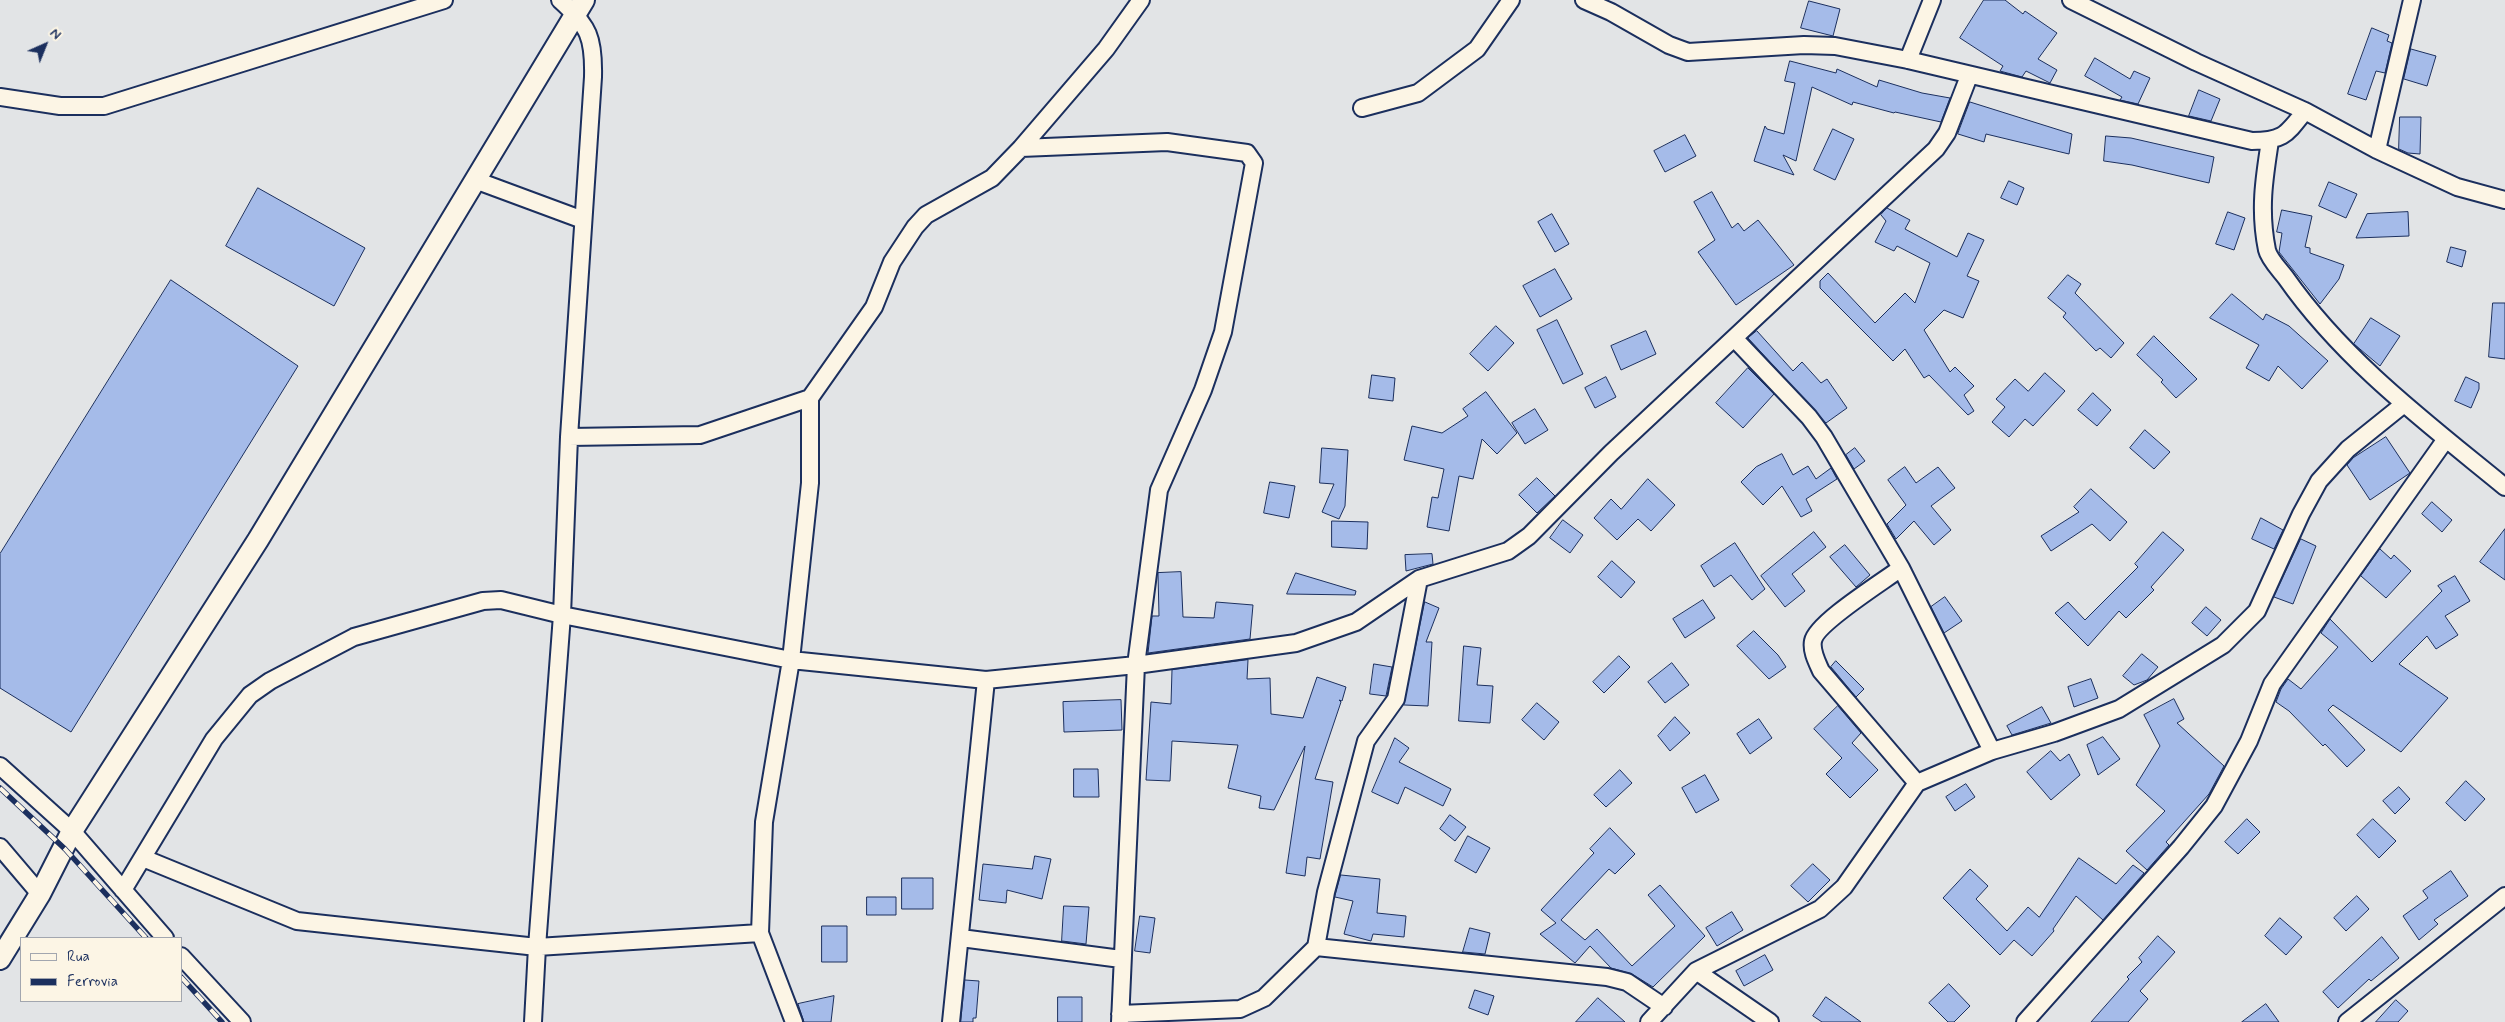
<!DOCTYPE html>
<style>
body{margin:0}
#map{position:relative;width:2505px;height:1022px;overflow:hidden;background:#e2e4e6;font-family:Mynerve,sans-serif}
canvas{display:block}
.legend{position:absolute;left:20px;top:937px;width:162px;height:65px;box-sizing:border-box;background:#fcf5e5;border:1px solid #a2a6af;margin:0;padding:6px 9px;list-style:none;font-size:15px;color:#1b2f5e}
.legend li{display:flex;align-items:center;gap:10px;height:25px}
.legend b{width:25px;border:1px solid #a2a6af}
.north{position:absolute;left:20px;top:20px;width:50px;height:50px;-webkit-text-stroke:4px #fcf5e5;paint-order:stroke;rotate:44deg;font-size:14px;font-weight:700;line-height:20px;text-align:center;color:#1b2f5e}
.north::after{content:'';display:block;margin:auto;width:18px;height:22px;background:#1b2f5e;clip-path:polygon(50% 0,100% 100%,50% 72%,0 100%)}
</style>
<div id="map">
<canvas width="2505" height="1022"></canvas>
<ul class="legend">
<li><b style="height:6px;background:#fcf5e5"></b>Rua</li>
<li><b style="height:6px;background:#1b2f5e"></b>Ferrovia</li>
</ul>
<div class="north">N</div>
</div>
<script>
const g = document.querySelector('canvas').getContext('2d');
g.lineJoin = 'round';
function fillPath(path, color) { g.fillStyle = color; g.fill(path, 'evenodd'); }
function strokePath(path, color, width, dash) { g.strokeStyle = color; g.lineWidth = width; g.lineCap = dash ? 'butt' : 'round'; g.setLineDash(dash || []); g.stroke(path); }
const building = new Path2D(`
 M 1984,0 L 2005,0 L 2023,14 L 2025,11 L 2057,33 L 2038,59 L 2057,70 L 2050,83 L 2026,71 L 2022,77 L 2000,71 L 2003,66 L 1960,38 Z
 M 1809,1 L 1840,9 L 1833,36 L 1801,28 Z
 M 2372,28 L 2389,35 L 2387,41 L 2392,43 L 2385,73 L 2376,71 L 2366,100 L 2348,94 Z
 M 2411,49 L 2436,56 L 2427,86 L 2404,79 Z
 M 2095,58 L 2130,79 L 2134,71 L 2150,78 L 2138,104 L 2120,100 L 2122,97 L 2085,76 Z
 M 1790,61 L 1836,73 L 1837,69 L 1877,87 L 1879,80 L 1922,93 L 1950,98 L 1941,122 L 1895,112 L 1894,113 L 1853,102 L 1852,105 L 1812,87 L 1796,161 L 1783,155 L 1794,175 L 1754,161 L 1765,126 L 1767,129 L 1784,134 L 1795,83 L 1785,81 Z
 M 2199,90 L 2220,99 L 2211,121 L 2189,116 Z
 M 1970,102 L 2072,134 L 2069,154 L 1986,134 L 1984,142 L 1958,134 Z
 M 2400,117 L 2421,117 L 2420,154 L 2408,153 L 2399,149 Z
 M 1833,129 L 1854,139 L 1835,180 L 1814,170 Z
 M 1685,135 L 1696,156 L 1665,172 L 1654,151 Z
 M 2106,136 L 2131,138 L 2214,157 L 2209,183 L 2132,165 L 2104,161 Z
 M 2009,181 L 2024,188 L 2017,205 L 2001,198 Z
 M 2329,182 L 2357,194 L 2346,218 L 2319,206 Z
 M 258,188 L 365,248 L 334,306 L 226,246 Z
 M 1712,192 L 1732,228 L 1738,223 L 1744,231 L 1758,220 L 1794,265 L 1736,305 L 1698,252 L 1715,240 L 1694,202 Z
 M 1887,208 L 1910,220 L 1905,229 L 1957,257 L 1968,233 L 1984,240 L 1967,276 L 1979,281 L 1963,318 L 1944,310 L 1924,330 L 1950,372 L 1955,367 L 1974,386 L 1964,395 L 1974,411 L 1968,415 L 1929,375 L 1924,378 L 1905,349 L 1893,361 L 1820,288 L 1820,281 L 1828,273 L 1875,323 L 1905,293 L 1915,303 L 1930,263 L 1897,246 L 1894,251 L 1875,242 L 1886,221 L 1881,215 Z
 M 2282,210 L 2312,216 L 2305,247 L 2310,248 L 2310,253 L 2344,265 L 2339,279 L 2320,304 L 2279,252 L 2282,233 L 2277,232 Z
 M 2228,212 L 2245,218 L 2234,250 L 2216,244 Z
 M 2408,212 L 2409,236 L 2356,238 L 2367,214 Z
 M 1552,214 L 1569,244 L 1555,252 L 1538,222 Z
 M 2451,247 L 2466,251 L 2462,267 L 2447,262 Z
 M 1555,269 L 1572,299 L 1540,317 L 1523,286 Z
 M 2068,275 L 2081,284 L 2075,293 L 2124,343 L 2111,358 L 2100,348 L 2096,351 L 2063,317 L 2066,313 L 2048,298 Z
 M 171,280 L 298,366 L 71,732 L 0,688 L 0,554 Z
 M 2232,294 L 2263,320 L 2266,314 L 2289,326 L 2328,361 L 2302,389 L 2278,366 L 2269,381 L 2246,368 L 2259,345 L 2210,318 Z
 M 2493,303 L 2505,303 L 2505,359 L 2489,357 Z
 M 2371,318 L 2400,336 L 2380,366 L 2354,344 Z
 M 1557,320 L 1583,374 L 1563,384 L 1537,330 Z
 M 1496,326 L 1514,343 L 1488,371 L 1470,354 Z
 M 1646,331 L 1656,354 L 1621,370 L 1611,346 Z
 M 1757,331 L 1793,371 L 1802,362 L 1821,383 L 1827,379 L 1847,408 L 1826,423 L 1748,338 Z
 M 2154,336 L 2197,379 L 2176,398 L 2161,382 L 2163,380 L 2137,355 Z
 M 1748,368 L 1774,394 L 1743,428 L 1716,403 Z
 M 2045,373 L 2065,391 L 2033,426 L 2025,419 L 2009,437 L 1992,422 L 2005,407 L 1996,399 L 2015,379 L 2028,391 Z
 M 1372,375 L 1395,378 L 1393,401 L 1369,398 Z
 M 1606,377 L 1616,397 L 1595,408 L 1585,388 Z
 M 2466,377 L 2479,383 L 2479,389 L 2471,408 L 2455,401 Z
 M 1486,392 L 1517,433 L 1497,454 L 1482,439 L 1473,479 L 1459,476 L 1449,531 L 1427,527 L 1432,497 L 1438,498 L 1444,469 L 1404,460 L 1412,426 L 1442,433 L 1468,416 L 1463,409 Z
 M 2093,393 L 2111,410 L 2097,426 L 2078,410 Z
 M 1535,409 L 1548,430 L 1525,444 L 1512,423 Z
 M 2145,430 L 2170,452 L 2154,469 L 2130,448 Z
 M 2386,437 L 2410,473 L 2370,500 L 2347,465 L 2353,458 Z
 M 1322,448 L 1348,450 L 1345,506 L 1339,519 L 1322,512 L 1334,484 L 1320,483 Z
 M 1855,448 L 1865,461 L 1854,469 L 1846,455 Z
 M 1782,454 L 1793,475 L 1808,466 L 1816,479 L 1831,468 L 1837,479 L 1806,499 L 1812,511 L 1801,517 L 1782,486 L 1763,505 L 1741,482 L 1756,467 Z
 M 1905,467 L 1916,483 L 1938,467 L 1955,488 L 1931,506 L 1951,530 L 1934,545 L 1914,521 L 1896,539 L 1887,524 L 1906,505 L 1888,480 Z
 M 1537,478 L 1555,496 L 1537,513 L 1519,495 Z
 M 1648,479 L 1675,505 L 1651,531 L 1638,519 L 1617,540 L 1594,518 L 1611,499 L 1621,509 Z
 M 1270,482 L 1295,486 L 1289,518 L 1264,513 Z
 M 2091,489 L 2127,522 L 2110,541 L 2092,524 L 2051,551 L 2041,536 L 2079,512 L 2074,507 Z
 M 2432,502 L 2452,520 L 2442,532 L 2422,514 Z
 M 2261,518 L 2283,530 L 2274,549 L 2252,539 Z
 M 1563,520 L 1583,535 L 1570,553 L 1550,538 Z
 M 1332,521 L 1368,522 L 1367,549 L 1332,547 Z
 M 2505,529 L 2505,580 L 2480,562 Z
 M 1814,532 L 1826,547 L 1792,574 L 1805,591 L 1785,607 L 1761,576 Z
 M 2163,532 L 2184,550 L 2151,587 L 2154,590 L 2126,618 L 2119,611 L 2088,646 L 2055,613 L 2068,602 L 2085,620 L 2138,567 L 2135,564 Z
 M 2301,539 L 2316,546 L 2293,604 L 2274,597 Z
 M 1735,543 L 1765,589 L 1752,600 L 1731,575 L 1714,587 L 1701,566 Z
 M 1845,545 L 1870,575 L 1856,587 L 1830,557 Z
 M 2380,549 L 2391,559 L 2394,555 L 2411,571 L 2386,598 L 2361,576 Z
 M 1432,554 L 1433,564 L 1406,571 L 1405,555 Z
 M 1612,561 L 1635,582 L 1621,598 L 1598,577 Z
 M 1181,572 L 1183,617 L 1214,618 L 1216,602 L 1253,605 L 1250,639 L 1148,653 L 1152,616 L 1159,616 L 1158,573 Z
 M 1296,573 L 1356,591 L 1355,595 L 1287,594 Z
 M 2455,576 L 2470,601 L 2445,616 L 2458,635 L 2436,649 L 2427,636 L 2399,664 L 2448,698 L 2401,752 L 2333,705 L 2328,710 L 2365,750 L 2347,767 L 2325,744 L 2323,746 L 2289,711 L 2276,702 L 2281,689 L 2288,679 L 2301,689 L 2338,647 L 2321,633 L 2330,619 L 2372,662 L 2442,591 L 2438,586 Z
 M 1945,597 L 1962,621 L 1944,633 L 1931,607 Z
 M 1703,600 L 1715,618 L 1685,638 L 1673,619 Z
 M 1425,602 L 1439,608 L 1426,642 L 1432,642 L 1428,706 L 1404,705 Z
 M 2206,607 L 2221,620 L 2207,636 L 2192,623 Z
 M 1754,631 L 1778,655 L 1786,667 L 1769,679 L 1737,646 Z
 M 1464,646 L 1481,648 L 1477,685 L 1493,686 L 1490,723 L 1459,721 Z
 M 2142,654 L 2158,667 L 2147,680 L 2134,685 L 2123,676 Z
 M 1619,656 L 1630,667 L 1604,693 L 1593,682 Z
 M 1248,660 L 1247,679 L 1270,678 L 1271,714 L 1303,718 L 1317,677 L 1346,687 L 1342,701 L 1339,700 L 1341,702 L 1315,779 L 1333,782 L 1320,859 L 1307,857 L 1305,876 L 1286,873 L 1305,746 L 1274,810 L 1259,808 L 1261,796 L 1228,788 L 1238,745 L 1172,741 L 1170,781 L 1146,780 L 1151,702 L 1171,704 L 1172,670 Z
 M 1836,661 L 1864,689 L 1856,697 L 1831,667 Z
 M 1672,663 L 1689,685 L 1665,703 L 1648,682 Z
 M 1374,664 L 1392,667 L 1386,696 L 1370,694 Z
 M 2091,679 L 2098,698 L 2074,707 L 2068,687 Z
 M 2174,699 L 2184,719 L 2177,723 L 2224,766 L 2209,794 L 2166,842 L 2169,845 L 2147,870 L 2126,851 L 2165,811 L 2136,785 L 2160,746 L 2144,715 Z
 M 1121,700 L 1122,730 L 1064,732 L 1063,702 Z
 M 1537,703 L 1559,722 L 1544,740 L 1522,720 Z
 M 1838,706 L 1861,733 L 1852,743 L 1878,770 L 1850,798 L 1826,774 L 1842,758 L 1814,729 Z
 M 2042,707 L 2051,723 L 2012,735 L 2007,726 Z
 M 1675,717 L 1690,733 L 1670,751 L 1658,736 Z
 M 1759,719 L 1772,738 L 1750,754 L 1737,734 Z
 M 2103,737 L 2120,759 L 2098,775 L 2087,745 Z
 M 1395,738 L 1409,748 L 1399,762 L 1451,789 L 1443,806 L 1405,787 L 1398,804 L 1372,792 Z
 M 2051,751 L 2060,761 L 2069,754 L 2080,775 L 2051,800 L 2027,772 Z
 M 1074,769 L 1098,769 L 1099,797 L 1074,797 Z
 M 1620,770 L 1632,783 L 1606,807 L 1594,795 Z
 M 1705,775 L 1719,800 L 1696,813 L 1682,788 Z
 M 2466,781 L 2485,799 L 2465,821 L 2446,803 Z
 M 1966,784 L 1975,797 L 1955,811 L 1946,797 Z
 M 2399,787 L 2410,799 L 2395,814 L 2383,801 Z
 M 1450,815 L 1466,827 L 1455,841 L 1440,829 Z
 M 2247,819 L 2260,832 L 2238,854 L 2225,842 Z
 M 2373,819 L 2396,841 L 2379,858 L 2357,835 Z
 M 1610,828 L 1635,854 L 1615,874 L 1609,869 L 1561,920 L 1585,940 L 1597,929 L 1632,966 L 1675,926 L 1648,895 L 1660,885 L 1705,936 L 1653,987 L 1632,974 L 1611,968 L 1590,946 L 1575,963 L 1540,934 L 1556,923 L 1541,910 L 1594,853 L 1590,849 Z
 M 1468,836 L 1490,848 L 1476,873 L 1455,861 Z
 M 1035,856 L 1051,859 L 1042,899 L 1007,890 L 1006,903 L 979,900 L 983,864 L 1032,869 Z
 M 2079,858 L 2116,884 L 2133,865 L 2144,873 L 2103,920 L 2076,896 L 2053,929 L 2054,931 L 2032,956 L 2014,940 L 2000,955 L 1943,898 L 1970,869 L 1988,886 L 1976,899 L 2007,931 L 2028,907 L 2039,917 Z
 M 1813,864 L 1830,880 L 1808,902 L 1791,886 Z
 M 2451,871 L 2468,896 L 2434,920 L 2438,924 L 2419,940 L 2403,916 L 2428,898 L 2423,891 Z
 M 1341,875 L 1380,879 L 1377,913 L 1406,916 L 1404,937 L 1373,934 L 1371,941 L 1344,934 L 1353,901 L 1335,897 Z
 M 902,878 L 933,878 L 933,909 L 902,909 Z
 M 2357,896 L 2369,909 L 2346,931 L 2334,918 Z
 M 867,897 L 896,897 L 896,915 L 867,915 Z
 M 1064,906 L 1089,907 L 1086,944 L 1062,941 Z
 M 1732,912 L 1743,930 L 1717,946 L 1706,928 Z
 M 1140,916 L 1155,918 L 1150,953 L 1135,951 Z
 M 2280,918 L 2302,937 L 2286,955 L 2265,936 Z
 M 822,926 L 847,926 L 847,962 L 822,962 Z
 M 1470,928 L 1490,933 L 1485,954 L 1463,952 Z
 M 2158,936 L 2175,952 L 2140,991 L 2148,999 L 2128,1022 L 2091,1022 L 2129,979 L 2127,977 L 2142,962 L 2139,958 Z
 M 2382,937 L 2399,958 L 2371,981 L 2369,979 L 2338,1008 L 2323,992 Z
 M 1765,955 L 1773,970 L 1744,986 L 1736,971 Z
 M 965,980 L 979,981 L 976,1018 L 973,1018 L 973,1022 L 961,1022 Z
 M 1949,984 L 1970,1006 L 1954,1022 L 1948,1022 L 1929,1003 Z
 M 1475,990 L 1494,996 L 1488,1015 L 1469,1008 Z
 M 834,996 L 831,1022 L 804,1022 L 798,1004 Z
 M 1058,997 L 1082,997 L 1082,1022 L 1058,1022 Z
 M 1826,997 L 1861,1022 L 1822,1022 L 1813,1016 Z
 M 1598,998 L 1625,1022 L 1576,1022 Z
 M 2396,1000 L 2408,1011 L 2398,1022 L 2376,1022 Z
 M 2266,1004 L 2279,1022 L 2242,1022 Z`);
fillPath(building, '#a5bbe9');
strokePath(building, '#1b2f5e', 1);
const minor = new Path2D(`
 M 1584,0 L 1611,12 L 1669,45 L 1688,52 L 1804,45 L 1835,46 L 1908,60 L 2252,141 C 2283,141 2286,135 2305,111
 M 2071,0 L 2196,62 L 2305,111 L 2377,150 L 2457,187 L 2505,200
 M 1908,60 L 1932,0
 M 0,97 L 60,106 L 104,106 L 444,0
 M 1362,108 L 1418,93 L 1477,49 L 1511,0
 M 2270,141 C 2264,179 2259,211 2267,250 C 2269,259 2280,270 2286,278 C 2344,361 2427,423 2505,487
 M 1021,148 L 1167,142 L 1247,153 L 1254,163 L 1223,332 L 1203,390 L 1159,490 L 1136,665 L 1120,1022
 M 2377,150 L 2412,0
 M 475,180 L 583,220
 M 1734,338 L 1809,417 L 1824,437 L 1901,568 L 1992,751
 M 569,437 L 700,435 L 810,398 L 874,307 L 892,262 L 915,227 L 926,215 L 992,178 L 1021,148 L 1106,49 L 1141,0
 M 1901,568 C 1884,581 1816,623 1813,641 C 1811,651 1817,662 1821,671 L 1917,783
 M 0,766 L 72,831 L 165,938
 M 0,847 L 40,894
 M 143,858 L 297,921 L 537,947 L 760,933
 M 123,890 L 214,739 L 250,695 L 270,681 L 354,637 L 483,601 L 501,600 L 562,615 L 791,660 L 986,680 L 1136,665 L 1296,643 L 1356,622 L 1419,579 L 1508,551 L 1529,536 L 1611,453 L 1936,149 L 1947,133 L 1969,76
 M 961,938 L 1121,959
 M 1316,947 L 1326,892 L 1366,741 L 1396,699 L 1419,579
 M 181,956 L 242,1022
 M 1696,971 L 1770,1022
 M 1120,1014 L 1240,1009 L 1264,998 L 1316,947 L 1607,977 L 1627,982 L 1664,1007
 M 533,1022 L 537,947 L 562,615 L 569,437 L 593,77 C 594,38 589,26 560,0
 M 794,1022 L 760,933 L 764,822 L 791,660 L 810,483 L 810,398
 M 951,1022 L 986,680
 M 1649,1022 L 1696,971 L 1820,909 L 1844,887 L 1917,783 L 1992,751 L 2054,733 L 2119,709 L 2223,645 L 2257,611 L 2301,514 L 2319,481 L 2348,449 L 2404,404
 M 2025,1022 L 2181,847 L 2214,806 L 2249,741 L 2272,684 L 2446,439
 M 2347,1022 L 2505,896`);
const tertiary = new Path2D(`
 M 0,959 L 40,894 L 72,831 L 258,540 L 584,0`);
strokePath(minor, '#1b2f5e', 20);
strokePath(tertiary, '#1b2f5e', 24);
strokePath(minor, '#fcf5e5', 16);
strokePath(tertiary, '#fcf5e5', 20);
const rail = new Path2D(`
 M 0,788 L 65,849 L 146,938
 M 181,977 L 222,1022`);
strokePath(rail, '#1b2f5e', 5.5);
strokePath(rail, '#fcf5e5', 4, [11]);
</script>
